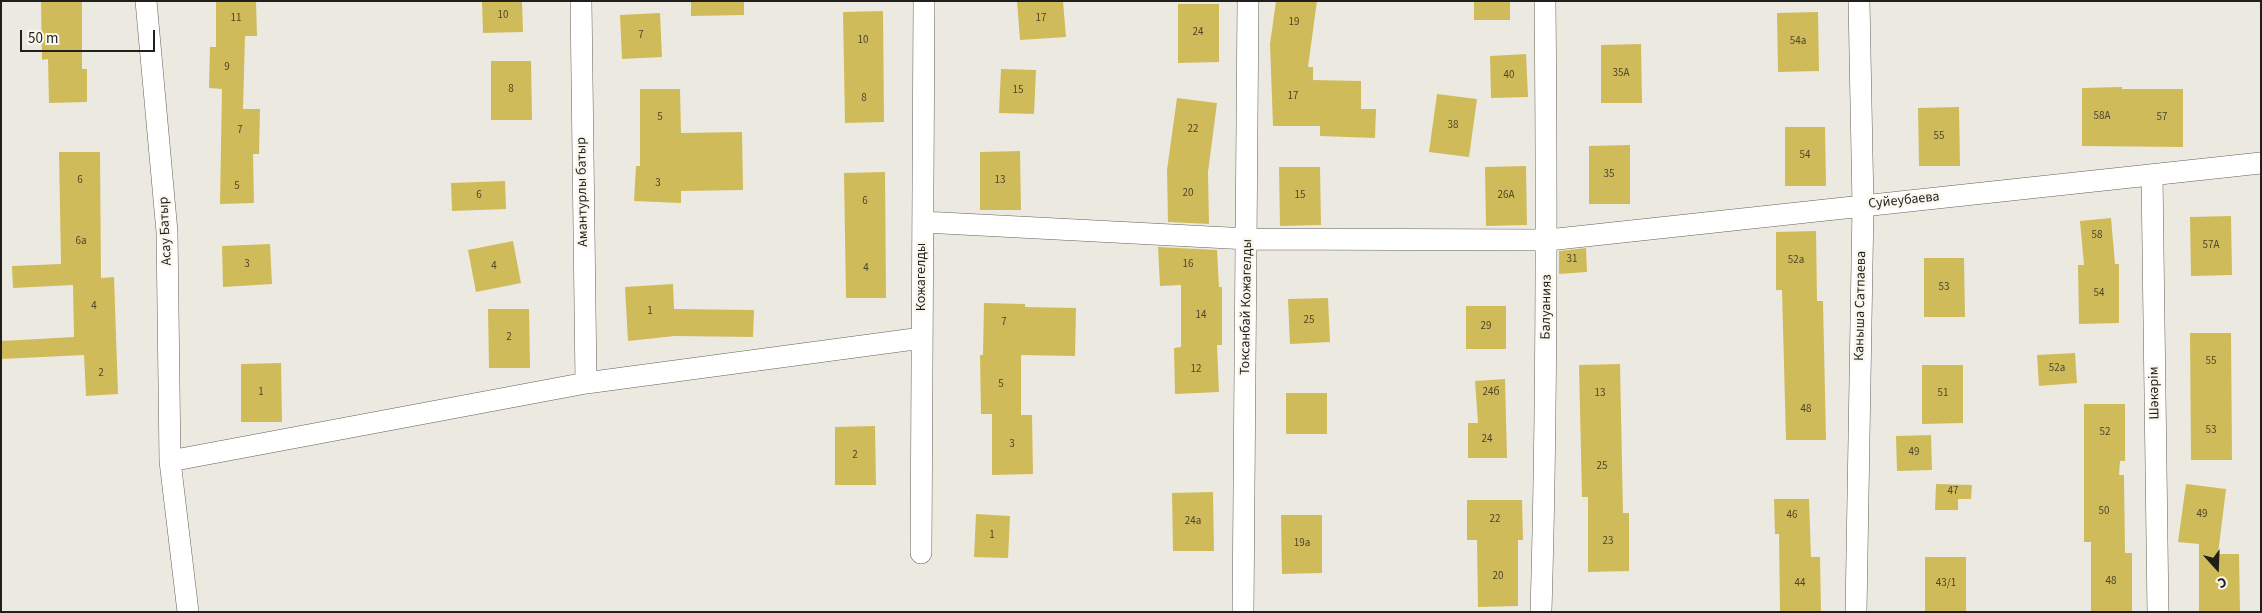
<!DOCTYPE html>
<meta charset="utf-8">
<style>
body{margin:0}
#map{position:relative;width:2262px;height:613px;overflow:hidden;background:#eceae0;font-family:"Source Sans 3",sans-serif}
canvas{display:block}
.frame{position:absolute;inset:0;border:2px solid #201f1b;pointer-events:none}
.north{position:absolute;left:2192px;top:543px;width:50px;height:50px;-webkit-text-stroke:4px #faf8ee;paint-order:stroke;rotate:160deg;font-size:14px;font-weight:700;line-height:20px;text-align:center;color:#201f1b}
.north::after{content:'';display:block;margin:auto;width:18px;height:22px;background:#201f1b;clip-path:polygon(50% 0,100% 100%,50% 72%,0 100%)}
.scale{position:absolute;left:20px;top:30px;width:135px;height:22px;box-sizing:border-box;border:2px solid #201f1b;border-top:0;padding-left:6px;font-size:15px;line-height:18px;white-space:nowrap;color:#201f1b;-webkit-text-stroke:4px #faf8ee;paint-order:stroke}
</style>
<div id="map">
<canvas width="2262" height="613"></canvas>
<div class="frame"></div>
<div class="north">С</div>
<div class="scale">50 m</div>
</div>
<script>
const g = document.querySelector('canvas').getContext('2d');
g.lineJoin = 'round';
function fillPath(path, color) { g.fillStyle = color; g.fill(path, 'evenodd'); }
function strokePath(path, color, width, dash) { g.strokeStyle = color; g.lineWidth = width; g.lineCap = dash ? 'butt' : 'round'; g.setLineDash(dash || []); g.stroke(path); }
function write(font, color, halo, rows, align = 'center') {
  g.font = font + ' "Source Sans 3",sans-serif'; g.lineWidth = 5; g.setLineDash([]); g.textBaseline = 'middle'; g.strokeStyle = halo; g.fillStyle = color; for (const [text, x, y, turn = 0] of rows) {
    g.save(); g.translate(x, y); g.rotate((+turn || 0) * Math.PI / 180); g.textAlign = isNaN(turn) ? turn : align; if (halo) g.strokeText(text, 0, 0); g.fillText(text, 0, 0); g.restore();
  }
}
fillPath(new Path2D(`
 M 41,1 L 82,1 L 82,69 L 87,69 L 87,102 L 49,103 L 48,59 L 42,60 Z
 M 216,1 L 256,1 L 257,36 L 245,36 L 243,109 L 260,109 L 259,154 L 253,154 L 254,203 L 220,204 L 222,89 L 209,88 L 210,47 L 216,47 Z
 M 482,1 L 522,1 L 523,32 L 483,33 Z
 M 691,1 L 744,1 L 744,15 L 691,16 Z
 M 1017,1 L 1063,1 L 1066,37 L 1020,40 Z
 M 1276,1 L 1317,1 L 1308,67 L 1313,67 L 1313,80 L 1361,81 L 1361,109 L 1376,109 L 1375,138 L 1320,136 L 1320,126 L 1273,126 L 1270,44 Z
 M 1474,1 L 1510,1 L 1510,20 L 1474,20 Z
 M 1178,4 L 1219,4 L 1219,62 L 1178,63 Z
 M 883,11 L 884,122 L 845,123 L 843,12 Z
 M 1818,12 L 1819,71 L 1778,72 L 1777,13 Z
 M 660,13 L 662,57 L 622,59 L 620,15 Z
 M 1641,44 L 1642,103 L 1601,103 L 1601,45 Z
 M 1526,54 L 1528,97 L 1491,98 L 1490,56 Z
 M 491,61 L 531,61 L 532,120 L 491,120 Z
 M 1001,69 L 1036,70 L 1034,114 L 999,113 Z
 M 2122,87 L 2122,89 L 2183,89 L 2183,147 L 2082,146 L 2082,88 Z
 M 640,89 L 680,89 L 681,133 L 742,132 L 743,190 L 681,191 L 681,203 L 634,201 L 636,166 L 640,166 Z
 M 1437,94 L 1477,99 L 1469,157 L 1429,152 Z
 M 1177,98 L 1217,103 L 1208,172 L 1209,224 L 1168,222 L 1167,170 Z
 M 1959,107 L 1960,166 L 1919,166 L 1918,108 Z
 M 1785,127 L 1825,127 L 1826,186 L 1785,186 Z
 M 1630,145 L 1630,204 L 1589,204 L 1589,146 Z
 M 1020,151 L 1021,210 L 980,210 L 980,152 Z
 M 59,152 L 100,152 L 101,278 L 114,277 L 118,394 L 86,396 L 84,355 L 1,359 L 1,341 L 74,337 L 73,285 L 13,288 L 12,266 L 61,264 Z
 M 1526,166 L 1527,225 L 1486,226 L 1485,167 Z
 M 1279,167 L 1320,167 L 1321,225 L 1280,226 Z
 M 885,172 L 886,298 L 846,298 L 844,173 Z
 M 505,181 L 506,209 L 452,211 L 451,183 Z
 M 2231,216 L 2232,275 L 2191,276 L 2190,217 Z
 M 2111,218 L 2115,264 L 2119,264 L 2119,323 L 2079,324 L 2078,265 L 2084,265 L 2080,221 Z
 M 1816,231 L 1817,301 L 1823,301 L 1826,440 L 1786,440 L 1782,290 L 1776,290 L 1776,232 Z
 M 513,241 L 521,283 L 476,292 L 468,250 Z
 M 270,244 L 272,284 L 223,287 L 222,246 Z
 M 1158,247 L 1217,250 L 1219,287 L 1222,287 L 1222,345 L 1217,345 L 1219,392 L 1175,394 L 1174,348 L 1181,347 L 1181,285 L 1160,286 Z
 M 1586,248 L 1587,272 L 1559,274 L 1559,251 Z
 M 1924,258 L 1964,258 L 1965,317 L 1924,317 Z
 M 673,284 L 674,309 L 754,310 L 753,337 L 675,336 L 628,341 L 625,287 Z
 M 1328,298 L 1330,342 L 1290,344 L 1288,299 Z
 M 984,303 L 1025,304 L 1025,307 L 1076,308 L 1075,356 L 1021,355 L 1021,415 L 1032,415 L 1033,474 L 992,475 L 992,414 L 981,414 L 980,355 L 983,355 Z
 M 1466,306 L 1506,306 L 1506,349 L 1466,349 Z
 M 488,309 L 529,309 L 530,368 L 489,368 Z
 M 2190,333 L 2231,333 L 2232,460 L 2191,460 Z
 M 2075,353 L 2077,383 L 2039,386 L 2037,355 Z
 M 281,363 L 282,422 L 241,422 L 241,364 Z
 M 1620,364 L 1623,513 L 1629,513 L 1629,571 L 1588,572 L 1588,497 L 1582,497 L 1579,365 Z
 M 1922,365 L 1963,365 L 1963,423 L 1922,424 Z
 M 1505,379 L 1507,458 L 1468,458 L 1468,423 L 1478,423 L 1475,381 Z
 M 1286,393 L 1327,393 L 1327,434 L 1286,434 Z
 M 2084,404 L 2125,404 L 2125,461 L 2120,461 L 2119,475 L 2124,475 L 2125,553 L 2132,553 L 2132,611 L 2091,612 L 2091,542 L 2084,542 Z
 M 875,426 L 876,485 L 835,485 L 835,427 Z
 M 1931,435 L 1932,470 L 1897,471 L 1896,436 Z
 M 1936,484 L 1972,485 L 1971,499 L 1958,499 L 1958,510 L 1935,510 Z
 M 2186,484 L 2226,489 L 2218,554 L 2239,554 L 2240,612 L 2199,612 L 2199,544 L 2178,542 Z
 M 1213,492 L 1214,551 L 1173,551 L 1172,493 Z
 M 1774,499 L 1809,499 L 1811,557 L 1820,557 L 1821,612 L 1780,612 L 1779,534 L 1775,534 Z
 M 1467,500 L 1522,500 L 1523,540 L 1518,540 L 1518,606 L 1478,607 L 1477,540 L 1467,540 Z
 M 976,514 L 1010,516 L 1008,558 L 974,557 Z
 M 1281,515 L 1322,515 L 1322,573 L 1282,574 Z
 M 1925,557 L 1966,557 L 1966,612 L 1925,612 Z`), '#d0bb5b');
const minor = new Path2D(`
 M 146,1 L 167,232 L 170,461 L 188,612
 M 581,1 L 586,383
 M 2152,175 L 2158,612
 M 923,222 L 1248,239 L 1548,240 L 2261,163
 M 170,461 L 586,383 L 922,338
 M 921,553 L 924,1
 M 1243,612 L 1248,1
 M 1541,612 C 1547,408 1547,205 1545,1
 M 1856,612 L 1863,206 L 1859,1`);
strokePath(minor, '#626158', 22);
strokePath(minor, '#fff', 21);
write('11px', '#4c462b', null, [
 ["10",503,16],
 ["11",236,19],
 ["17",1041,19],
 ["19",1294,23],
 ["24",1198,33],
 ["7",641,36],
 ["10",863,41],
 ["54а",1798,42],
 ["9",227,68],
 ["35А",1621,74],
 ["40",1509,76],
 ["8",511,90],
 ["15",1018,91],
 ["17",1293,97],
 ["8",864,99],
 ["58А",2102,117],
 ["5",660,118],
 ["57",2162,118],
 ["38",1453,126],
 ["22",1193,130],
 ["7",240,131],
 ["55",1939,137],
 ["54",1805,156],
 ["35",1609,175],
 ["6",80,181],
 ["13",1000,181],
 ["3",658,184],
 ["5",237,187],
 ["20",1188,194],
 ["6",479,196],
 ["15",1300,196],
 ["26А",1506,196],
 ["6",865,202],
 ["58",2097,236],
 ["6а",81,242],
 ["57А",2211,246],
 ["31",1572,260],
 ["52а",1796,261],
 ["3",247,265],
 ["16",1188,265],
 ["4",494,267],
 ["4",866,269],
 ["53",1944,288],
 ["54",2099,294],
 ["4",94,307],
 ["1",650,312],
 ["14",1201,316],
 ["25",1309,321],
 ["7",1004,323],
 ["29",1486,327],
 ["2",509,338],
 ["55",2211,362],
 ["52а",2057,369],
 ["12",1196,370],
 ["2",101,374],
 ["5",1001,385],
 ["1",261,393],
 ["24б",1491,393],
 ["13",1600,394],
 ["51",1943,394],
 ["48",1806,410],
 ["53",2211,431],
 ["52",2105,433],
 ["24",1487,440],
 ["3",1012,445],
 ["49",1914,453],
 ["2",855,456],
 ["25",1602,467],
 ["47",1953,492],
 ["50",2104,512],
 ["49",2202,515],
 ["46",1792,516],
 ["22",1495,520],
 ["24а",1193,522],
 ["1",992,536],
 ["23",1608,542],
 ["19а",1302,544],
 ["20",1498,577],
 ["48",2111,582],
 ["44",1800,584],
 ["43/1",1946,584]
]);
write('14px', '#201f1b', '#faf8ee', [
 ["Амантурлы батыр",583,192,-91],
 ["Суйеубаева",1904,201,-6],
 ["Асау Батыр",166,231,-93],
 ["Кожагелды",922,277,-90],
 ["Каныша Сатпаева",1861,306,-89],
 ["Токсанбай Кожагелды",1247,307,-89],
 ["Балуанияз",1547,307,-89],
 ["Шәкәрім",2155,393,-91]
]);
</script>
